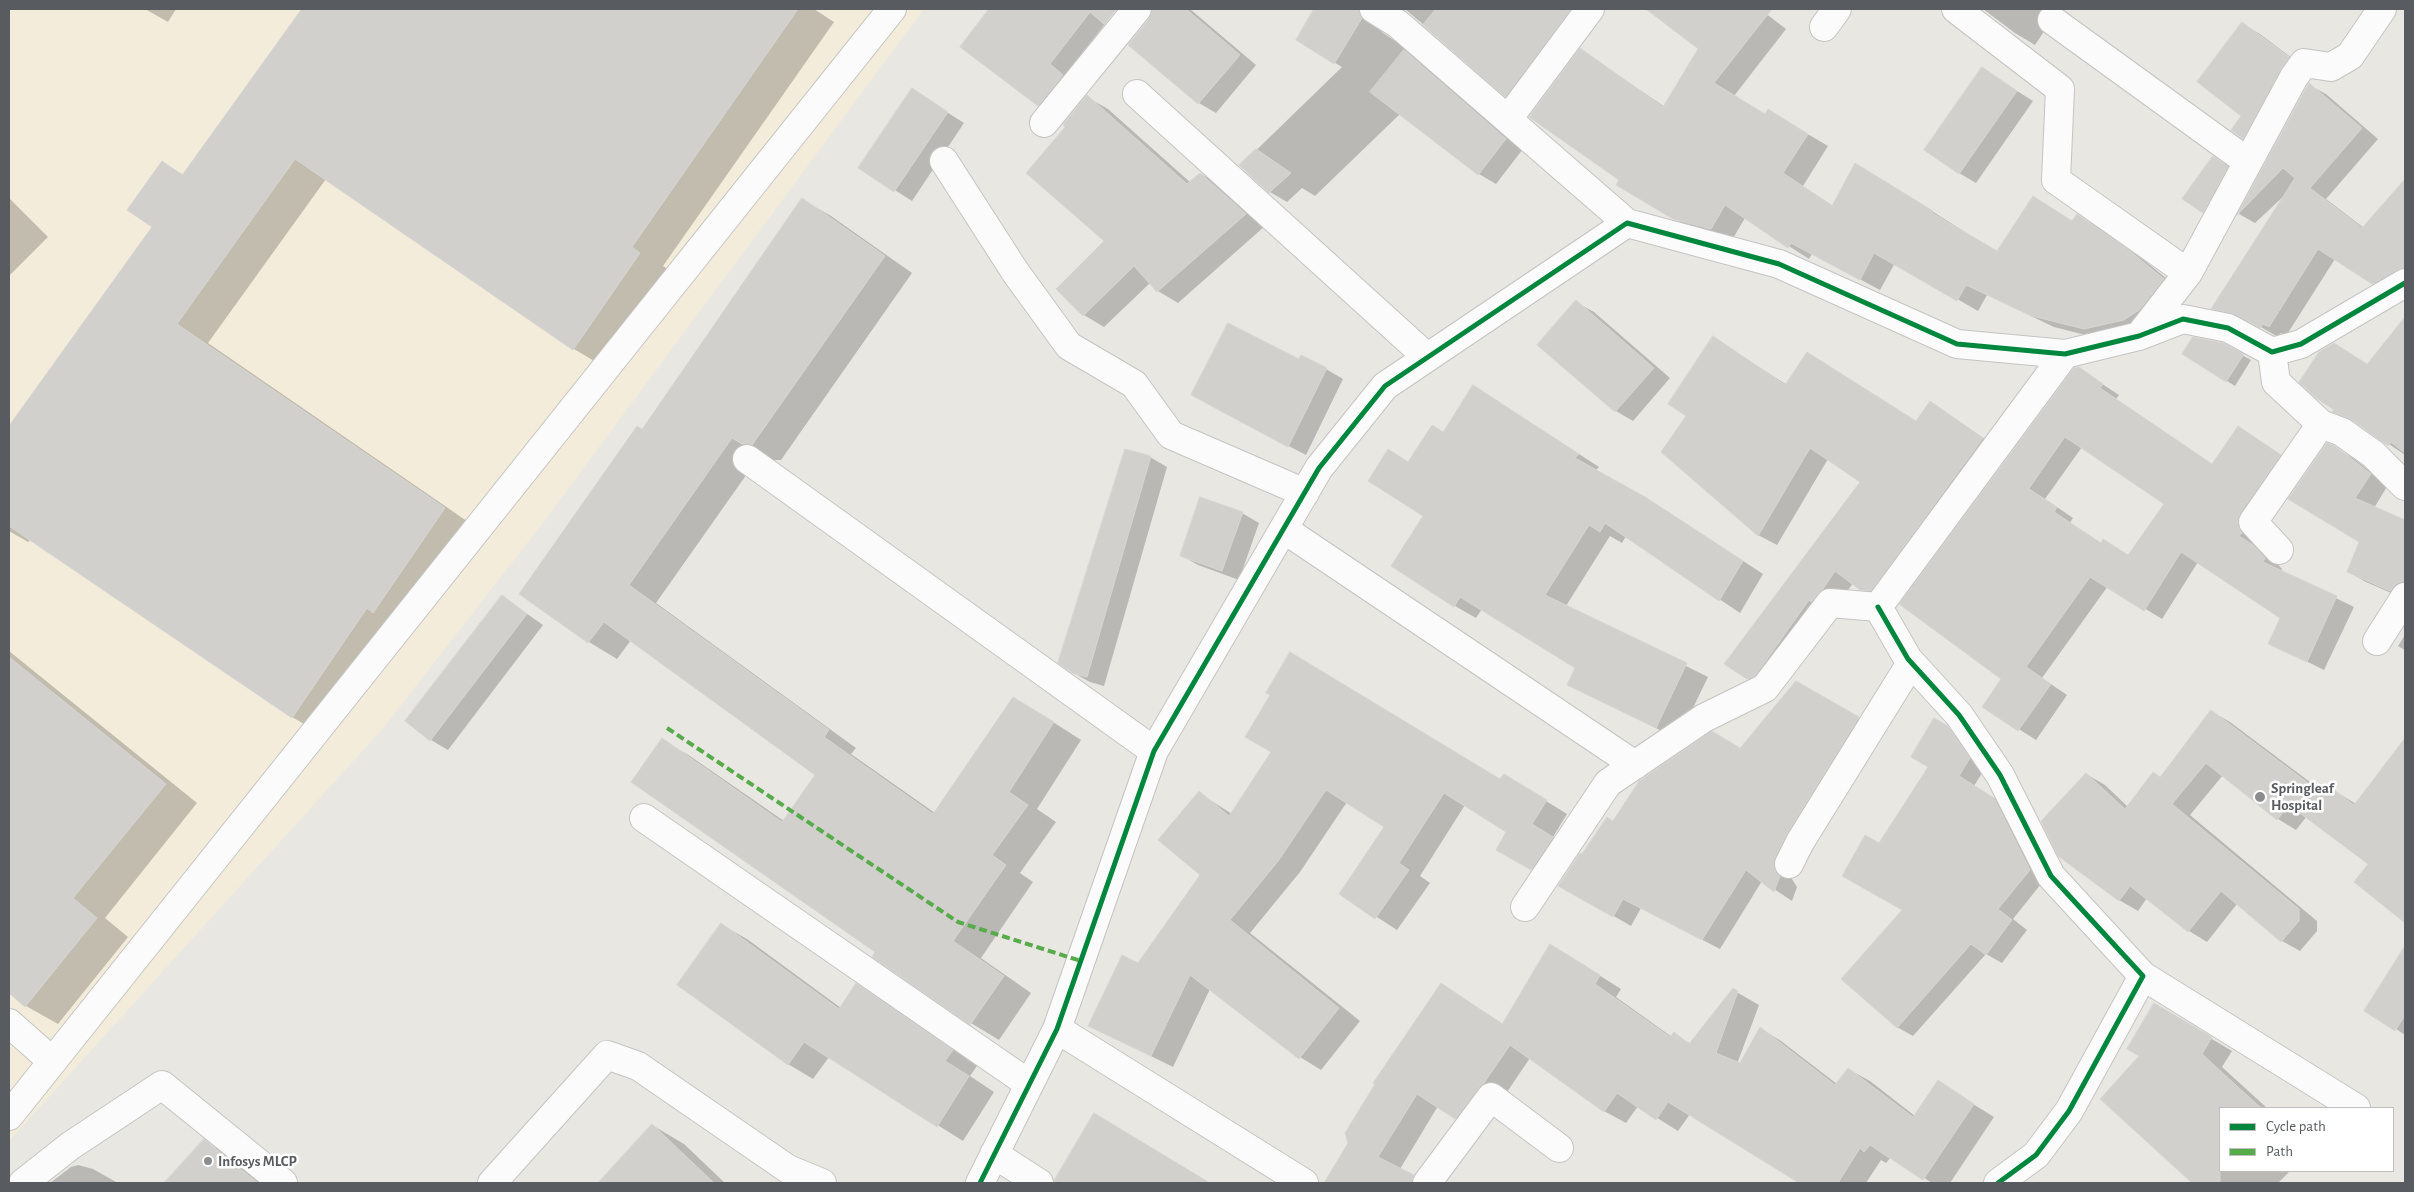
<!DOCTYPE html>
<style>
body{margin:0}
#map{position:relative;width:2414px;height:1192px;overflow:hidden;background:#e8e7e2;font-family:"Alegreya Sans",sans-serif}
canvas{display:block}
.frame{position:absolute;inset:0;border:10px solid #585c60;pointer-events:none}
.legend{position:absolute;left:2219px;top:1107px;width:175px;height:65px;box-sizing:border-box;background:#fff;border:1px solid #bcbebf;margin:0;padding:6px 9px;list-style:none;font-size:15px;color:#585c60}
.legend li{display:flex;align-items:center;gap:10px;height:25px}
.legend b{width:25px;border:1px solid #bcbebf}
</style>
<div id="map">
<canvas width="2414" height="1192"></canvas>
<div class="frame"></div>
<ul class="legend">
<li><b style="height:6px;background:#00873e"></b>Cycle path</li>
<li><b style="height:6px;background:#58ab4b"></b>Path</li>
</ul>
</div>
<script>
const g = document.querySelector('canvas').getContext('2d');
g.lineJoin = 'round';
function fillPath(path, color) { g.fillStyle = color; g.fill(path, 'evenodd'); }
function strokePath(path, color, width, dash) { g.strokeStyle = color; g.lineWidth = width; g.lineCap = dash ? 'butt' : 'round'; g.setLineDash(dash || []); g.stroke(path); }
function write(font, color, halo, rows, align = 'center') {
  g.font = font + ' "Alegreya Sans",sans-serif'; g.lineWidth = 5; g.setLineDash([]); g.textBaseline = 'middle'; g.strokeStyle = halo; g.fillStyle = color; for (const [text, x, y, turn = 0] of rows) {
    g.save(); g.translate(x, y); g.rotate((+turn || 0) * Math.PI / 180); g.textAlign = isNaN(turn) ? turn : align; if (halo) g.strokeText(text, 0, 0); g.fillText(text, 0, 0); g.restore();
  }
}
fillPath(new Path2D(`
 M 9,9 L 924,9 L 539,528 L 385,726 L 9,1141 Z`), '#f3ecda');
fillPath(new Path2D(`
 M 145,9 L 176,9 L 168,22 Z
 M 304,9 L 814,9 L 834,22 L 663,266 L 672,272 L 606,368 L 574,349 L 326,179 L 208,343 L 477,528 L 325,736 L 292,717 L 31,539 L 28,542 L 9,531 L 9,428 L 154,226 L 163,163 L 184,175 Z
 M 991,9 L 1102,9 L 1111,16 L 1066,74 L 1080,85 L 1056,115 L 1038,105 L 961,47 Z
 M 1153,9 L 1190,9 L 1256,65 L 1216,113 L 1199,103 L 1150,19 Z
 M 1316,9 L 1380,9 L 1377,27 L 1383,33 L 1406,48 L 1523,149 L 1496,184 L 1479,174 L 1400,114 L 1315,196 L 1302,188 L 1287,202 L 1270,192 L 1241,165 L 1342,67 L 1297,40 Z
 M 1405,9 L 1595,9 L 1523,105 L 1506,95 Z
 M 1678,9 L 1760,9 L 1786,29 L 1734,96 L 1766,115 L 1789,123 L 1828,146 L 1803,186 L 1833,206 L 1876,176 L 1997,252 L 2034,197 L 2074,222 L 2077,216 L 2098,227 L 2145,261 L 2183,292 L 2160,322 L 2105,340 L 2054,327 L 1987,295 L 1978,311 L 1895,263 L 1880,290 L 1812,254 L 1809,259 L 1745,218 L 1732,240 L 1695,230 L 1673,218 L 1621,179 L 1581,50 L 1665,107 L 1699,49 L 1667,23 Z
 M 1983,9 L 2059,9 L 2035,45 L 2015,33 Z
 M 2243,24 L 2260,34 L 2305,68 L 2260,148 L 2243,138 Z
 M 1982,69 L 2033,101 L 1976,183 L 1959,173 Z
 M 2309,85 L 2326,94 L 2378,139 L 2326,199 L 2364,228 L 2405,180 L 2405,284 L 2390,293 L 2335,259 L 2286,336 L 2281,333 L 2278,337 L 2254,323 L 2230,318 L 2213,308 L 2285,195 L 2255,223 L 2239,214 Z
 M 912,90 L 964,123 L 912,201 L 860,168 Z
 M 1087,97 L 1108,109 L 1191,183 L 1201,174 L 1222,186 L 1265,226 L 1178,303 L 1158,291 L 1150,283 L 1104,327 L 1084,315 L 1057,289 L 1106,241 L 1067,127 Z
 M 2213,157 L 2230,167 L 2220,222 L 2203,212 Z
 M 9,198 L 48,237 L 9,276 Z
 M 803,200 L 831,216 L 912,273 L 781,460 L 772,460 L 761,454 L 656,603 L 856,748 L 851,754 L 935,813 L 1042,715 L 1081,740 L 1037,809 L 1056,822 L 1020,873 L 1033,882 L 981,958 L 1031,993 L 999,1040 L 971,1023 L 874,956 L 877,952 L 662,740 L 690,756 L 784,821 L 817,774 L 631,640 L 617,659 L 589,642 L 521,594 L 642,430 Z
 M 1576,302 L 1594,312 L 1670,378 L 1633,421 L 1616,411 Z
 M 2405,319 L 2405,455 L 2361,425 L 2334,411 Z
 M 1714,338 L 1787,385 L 1808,353 L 1916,422 L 1930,402 L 2001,450 L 1879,600 L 1853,583 L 1842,599 L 1766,689 L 1748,678 L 1862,482 L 1828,459 L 1777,545 L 1758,535 L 1687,416 Z
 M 2222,344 L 2251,360 L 2235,386 L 2227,381 Z
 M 1299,361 L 1326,369 L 1343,379 L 1306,455 L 1210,405 Z
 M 2078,368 L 2119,395 L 2116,399 L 2213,465 L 2239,427 L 2297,466 L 2256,547 L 2270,556 L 2282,569 L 2281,571 L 2354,607 L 2324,670 L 2270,643 L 2281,618 L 2198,562 L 2162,619 L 2108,586 L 2042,678 L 2067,695 L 2036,740 L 1984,707 L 2003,678 L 1901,604 ZM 2082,447 L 2166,503 L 2128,556 L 2102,544 L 2070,523 L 2073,518 L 2045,499 Z
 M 1474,386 L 1599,467 L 1596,470 L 1667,511 L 1763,574 L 1740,613 L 1626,536 L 1622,543 L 1610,536 L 1566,606 L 1708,677 L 1678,739 L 1569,685 L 1577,667 L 1482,609 L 1476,618 L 1455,606 L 1409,463 L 1443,433 Z
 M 2334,447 L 2353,458 L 2388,485 L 2374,508 L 2405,521 L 2405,599 L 2366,582 L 2348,572 L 2360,542 Z
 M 1150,457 L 1167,467 L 1104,686 L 1090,682 L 1072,672 Z
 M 1242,513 L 1259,523 L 1239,580 L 1198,565 L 1181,555 Z
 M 503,597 L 543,625 L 448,750 L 431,740 Z
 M 2405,635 L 2405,650 L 2398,646 Z
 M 9,651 L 197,803 L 105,918 L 128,937 L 58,1024 L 26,1006 L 9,992 Z
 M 1796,683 L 1875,728 L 1790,876 L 1797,887 L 1792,901 L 1762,881 L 1720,949 L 1641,908 L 1631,926 L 1560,885 L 1613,822 L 1740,749 Z
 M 2211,711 L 2230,722 L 2326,794 L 2330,788 L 2356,804 L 2405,750 L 2405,919 L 2395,913 L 2370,864 L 2307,816 L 2296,830 L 2278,819 L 2223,775 L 2190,815 L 2317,921 L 2317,931 L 2300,951 L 2282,941 L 2237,904 L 2207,942 L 2189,931 L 2147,898 L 2138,911 L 2119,900 L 2086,774 L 2105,785 L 2128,807 L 2161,778 Z
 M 1935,720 L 1963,737 L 1985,768 L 1974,786 L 2010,808 L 2045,879 L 2013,919 L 2027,930 L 2002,963 L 1986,954 L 1913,1036 L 1897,1027 L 1904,910 L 1879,844 L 1930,767 Z
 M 1273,752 L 1501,780 L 1525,788 L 1567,814 L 1553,837 L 1574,850 L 1553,881 L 1498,850 L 1508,832 L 1465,805 L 1420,876 L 1430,883 L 1397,930 L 1340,893 L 1386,826 L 1347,802 L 1300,872 L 1250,933 L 1360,1021 L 1321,1070 L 1300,1057 L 1210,989 L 1173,1067 L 1090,1026 L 1139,965 L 1202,874 L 1199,793 L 1232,814 Z
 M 722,925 L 747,939 L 841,1008 L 856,985 L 881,999 L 977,1066 L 970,1076 L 994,1092 L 963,1141 L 829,1057 L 813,1079 L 788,1064 Z
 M 2403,952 L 2405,953 L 2405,1035 L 2396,1029 Z
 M 1572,958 L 1621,989 L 1616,997 L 1672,1037 L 1674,1034 L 1691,1044 L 1733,990 L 1759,1005 L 1737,1064 L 1740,1065 L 1760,1028 L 1781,1041 L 1837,1084 L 1848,1069 L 1870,1081 L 1915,1116 L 1938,1082 L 1994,1117 L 1950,1183 L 1932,1183 L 1891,1157 L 1886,1163 L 1881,1160 L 1866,1183 L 1802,1183 L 1690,1114 L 1678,1131 L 1638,1106 L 1626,1123 L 1604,1111 L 1530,1058 L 1505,1095 L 1477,1130 L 1438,1106 L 1400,1169 L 1426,1183 L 1325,1183 L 1441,984 L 1503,1024 Z
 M 2155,1005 L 2232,1051 L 2222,1067 L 2267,1108 L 2220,1108 L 2220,1171 L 2290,1171 L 2278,1183 L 2194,1183 L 2102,1099 L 2141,1055 Z
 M 652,1125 L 684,1144 L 725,1183 L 600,1183 Z
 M 1118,1128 L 1209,1183 L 1055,1183 Z
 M 204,1141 L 236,1159 L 265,1183 L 165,1183 Z
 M 78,1165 L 93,1169 L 118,1183 L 50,1183 L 71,1167 Z`), '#0003');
const building = new Path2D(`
 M 302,9 L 798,9 L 632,247 L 640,253 L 573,350 L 295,159 L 177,324 L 445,508 L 373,613 L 367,608 L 292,718 L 9,526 L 9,426 L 152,227 L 127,210 L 162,161 L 182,175 Z
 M 989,9 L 1117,9 L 1104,24 L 1090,12 L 1050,64 L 1063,75 L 1038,106 L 960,47 Z
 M 1152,9 L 1186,9 L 1240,55 L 1198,104 L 1128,45 L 1149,19 Z
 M 1314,9 L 1358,9 L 1362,18 L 1334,64 L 1296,40 Z
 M 1436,9 L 1571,9 L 1505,97 L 1423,25 Z
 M 1646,9 L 1772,9 L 1714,83 L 1765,114 L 1768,109 L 1808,134 L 1783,173 L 1832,206 L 1855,163 L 1933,211 L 1932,213 L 1997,251 L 2033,196 L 2072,221 L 2077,214 L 2125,247 L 2164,279 L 2139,310 L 2124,320 L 2084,329 L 2032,316 L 1966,285 L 1957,301 L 1874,253 L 1860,280 L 1791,243 L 1788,248 L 1725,205 L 1711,229 L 1673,219 L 1616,185 L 1619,180 L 1529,117 L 1580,48 L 1663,107 L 1698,49 Z
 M 2242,22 L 2289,57 L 2243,139 L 2231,130 L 2241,116 L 2197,82 Z
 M 1404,50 L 1506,139 L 1478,175 L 1370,92 Z
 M 1982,67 L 2017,91 L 1959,174 L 1924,150 Z
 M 2309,83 L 2362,128 L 2310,188 L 2362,228 L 2405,179 L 2405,267 L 2397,270 L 2372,284 L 2318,249 L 2269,327 L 2263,324 L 2260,328 L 2235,314 L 2211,309 L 2295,178 L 2283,168 L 2237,215 Z
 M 912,88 L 948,112 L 894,192 L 858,168 Z
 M 1087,95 L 1187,184 L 1200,173 L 1246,214 L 1157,292 L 1134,266 L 1083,316 L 1056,289 L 1104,241 L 1026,173 L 1065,127 L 1063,125 Z
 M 1256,149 L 1291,173 L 1269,193 L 1239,165 Z
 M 2213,156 L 2228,167 L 2203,213 L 2182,199 Z
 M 802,198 L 885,256 L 752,445 L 742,444 L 732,438 L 629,585 L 829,730 L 824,737 L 933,814 L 1013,697 L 1054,722 L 1009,792 L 1028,805 L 992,855 L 1006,865 L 953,941 L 1004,976 L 970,1025 L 872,957 L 875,952 L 631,782 L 662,738 L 782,822 L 815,775 L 604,622 L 588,643 L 519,594 L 637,426 L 642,429 Z
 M 1576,300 L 1654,368 L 1615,412 L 1537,345 Z
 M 2405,317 L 2405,453 L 2391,442 L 2388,446 L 2351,419 L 2332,412 L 2334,410 L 2316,398 L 2299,382 L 2319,352 L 2334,343 L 2367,364 Z
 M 1228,323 L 1299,359 L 1301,355 L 1327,368 L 1288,447 L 1191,395 Z
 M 1713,336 L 1785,385 L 1807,352 L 1916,421 L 1930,401 L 1983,438 L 1871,591 L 1860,590 L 1835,571 L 1823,589 L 1811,602 L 1809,600 L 1755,676 L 1747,679 L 1724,664 L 1860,482 L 1810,448 L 1758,536 L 1661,452 L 1686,416 L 1668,404 Z
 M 2193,337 L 2223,343 L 2244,354 L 2226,382 L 2182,354 Z
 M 2079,367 L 2103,384 L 2100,388 L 2212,464 L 2238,426 L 2281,455 L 2240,513 L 2238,526 L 2242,533 L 2239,536 L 2253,545 L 2265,558 L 2263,562 L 2337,596 L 2307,662 L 2268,644 L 2280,618 L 2181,552 L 2144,611 L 2090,577 L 2026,667 L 2051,684 L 2018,731 L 1982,707 L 2001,679 L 1899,604 L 2074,368 ZM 2065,437 L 2164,504 L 2128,555 L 2103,539 L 2101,543 L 2054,512 L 2057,507 L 2029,489 Z
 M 1473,385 L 1579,454 L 1575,458 L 1645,497 L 1743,561 L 1719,601 L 1605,523 L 1600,532 L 1589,525 L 1545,595 L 1687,663 L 1656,728 L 1567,685 L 1575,668 L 1460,597 L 1454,607 L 1391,566 L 1423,516 L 1368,481 L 1388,449 L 1408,462 L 1432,425 L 1443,432 Z
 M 2327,443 L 2335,446 L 2371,474 L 2355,498 L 2405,520 L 2405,581 L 2397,583 L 2390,591 L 2347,572 L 2359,542 L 2288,499 Z
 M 1125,449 L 1151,456 L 1087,677 L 1072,673 L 1058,663 Z
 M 1200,497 L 1243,512 L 1222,571 L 1180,556 Z
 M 502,595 L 527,614 L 430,741 L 405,721 Z
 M 1290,652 L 1500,779 L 1504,774 L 1547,800 L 1532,824 L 1553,837 L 1531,870 L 1496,850 L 1506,832 L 1444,793 L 1399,863 L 1409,870 L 1375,919 L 1339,894 L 1384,827 L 1326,790 L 1279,860 L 1230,920 L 1339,1008 L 1299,1059 L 1190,975 L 1151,1056 L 1088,1026 L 1122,955 L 1138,963 L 1200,875 L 1158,840 L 1199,791 L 1229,816 L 1271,752 L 1245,737 L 1270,695 L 1266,693 Z
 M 9,657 L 166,784 L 73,898 L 97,918 L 25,1007 L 9,993 Z
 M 1796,681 L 1859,717 L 1787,834 L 1775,857 L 1774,865 L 1780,876 L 1774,892 L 1746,870 L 1702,940 L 1623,899 L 1613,917 L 1558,886 L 1580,853 L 1582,854 L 1607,817 L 1613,821 L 1639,781 L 1712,731 L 1740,748 Z
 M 2211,710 L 2324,795 L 2330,787 L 2354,805 L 2405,738 L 2405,923 L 2354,882 L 2368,864 L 2289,805 L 2277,820 L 2206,763 L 2172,804 L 2299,909 L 2299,921 L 2281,942 L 2221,891 L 2188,932 L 2130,886 L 2119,901 L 2058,856 L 2041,821 L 2086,773 L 2125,809 L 2153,772 L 2160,777 Z
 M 1934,718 L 1948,726 L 1970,758 L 1959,776 L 1994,798 L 2030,870 L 1998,909 L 2012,920 L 1986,955 L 1971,944 L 1897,1028 L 1841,979 L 1902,910 L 1842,876 L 1865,835 L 1879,843 L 1928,767 L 1911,757 Z
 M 721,923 L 839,1009 L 856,983 L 953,1050 L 945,1061 L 969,1076 L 937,1127 L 804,1042 L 788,1065 L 677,985 Z
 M 1550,944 L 1600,975 L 1595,984 L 1670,1037 L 1674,1032 L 1689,1044 L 1733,988 L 1738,991 L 1716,1053 L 1740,1063 L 1760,1027 L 1835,1085 L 1848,1068 L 1913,1117 L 1938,1080 L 1974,1104 L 1923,1180 L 1870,1145 L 1864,1152 L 1860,1148 L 1838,1183 L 1799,1183 L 1668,1102 L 1656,1120 L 1617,1093 L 1604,1112 L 1510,1045 L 1484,1083 L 1455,1119 L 1417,1094 L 1378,1157 L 1414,1175 L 1412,1183 L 1324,1183 L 1348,1143 L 1345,1133 L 1375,1084 L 1373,1083 L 1441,983 L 1502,1024 Z
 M 2405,946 L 2405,1015 L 2395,1031 L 2364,1011 Z
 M 2154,1003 L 2212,1037 L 2202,1054 L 2261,1108 L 2220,1108 L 2220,1183 L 2192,1183 L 2100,1099 L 2139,1056 L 2127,1049 Z
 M 1094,1113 L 1210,1183 L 1055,1183 L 1054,1181 Z
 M 652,1124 L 714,1183 L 598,1183 Z
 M 204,1139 L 239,1168 L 258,1183 L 164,1183 Z`);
fillPath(building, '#d1d0cd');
strokePath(building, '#d7d5d2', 1);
const minor = new Path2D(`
 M 1374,9 L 1398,24 L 1627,223
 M 1956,9 L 2060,89 L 2056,180 L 2188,273
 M 2052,20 L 2248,162
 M 1824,27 L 1837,9
 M 1137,94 L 1427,357
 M 1508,119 L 1590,9
 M 1044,123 L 1137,9
 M 944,161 L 1016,273 L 1069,346 L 1134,384 L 1171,435 L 1305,493
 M 2139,336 L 2188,273 L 2294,77 L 2304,63 L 2331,67 L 2350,56 L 2382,9
 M 2272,352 L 2276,382 L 2321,424 L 2342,432 L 2373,454 L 2405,486
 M 747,459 L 1154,751
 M 1285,530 L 1635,765
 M 2279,550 L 2253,522 L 2321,424
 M 1878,607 L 1908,659 L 1959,715 L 2000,775 L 2051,876 L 2143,976 L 2069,1111 L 2036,1155 L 1998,1183
 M 1878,607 L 2065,354
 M 2377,641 L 2405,597
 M 644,818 L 1029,1084
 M 1789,864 L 1800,842 L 1911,663
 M 1525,907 L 1608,783 L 1704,718 L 1765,688 L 1830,603 L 1878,607
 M 2143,976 L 2356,1108
 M 9,1023 L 52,1061
 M 1057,1029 L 1304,1183
 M 9,1116 L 892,9
 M 994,1154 L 1039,1183
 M 23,1183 L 70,1146 L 162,1085 L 283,1183
 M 492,1183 L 607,1055 L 638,1066 L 788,1169 L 822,1183
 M 980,1183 L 1057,1029 L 1154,751 L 1319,468 L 1385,386 L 1627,223 L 1779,264 L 1957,344 L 2065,354 L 2139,336 L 2183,319 L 2228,328 L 2272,352 L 2301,344 L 2405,283
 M 1427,1183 L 1491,1097 L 1559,1148`);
strokePath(minor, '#c4c4c3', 30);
strokePath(minor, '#fcfbfb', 28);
strokePath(new Path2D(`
 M 667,728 L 958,922 L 1081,961`), '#58ab4b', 4, [8, 4]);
strokePath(new Path2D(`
 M 1878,607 L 1908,659 L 1959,715 L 2000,775 L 2051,876 L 2143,976 L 2069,1111 L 2036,1155 L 1998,1183
 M 980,1183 L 1057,1029 L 1154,751 L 1319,468 L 1385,386 L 1627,223 L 1779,264 L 1957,344 L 2065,354 L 2139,336 L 2183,319 L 2228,328 L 2272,352 L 2301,344 L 2405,283`), '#00873e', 5);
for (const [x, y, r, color] of [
 [2260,797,6,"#8a8d8e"],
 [208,1161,5,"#8a8d8e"]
]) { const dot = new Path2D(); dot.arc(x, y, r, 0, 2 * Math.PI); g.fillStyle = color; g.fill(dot); strokePath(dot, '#fff', 2); }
write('bold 15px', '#585c60', '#fff', [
 ["Springleaf",2271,788],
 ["Hospital",2271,805],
 ["Infosys MLCP",218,1161]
], 'left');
</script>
